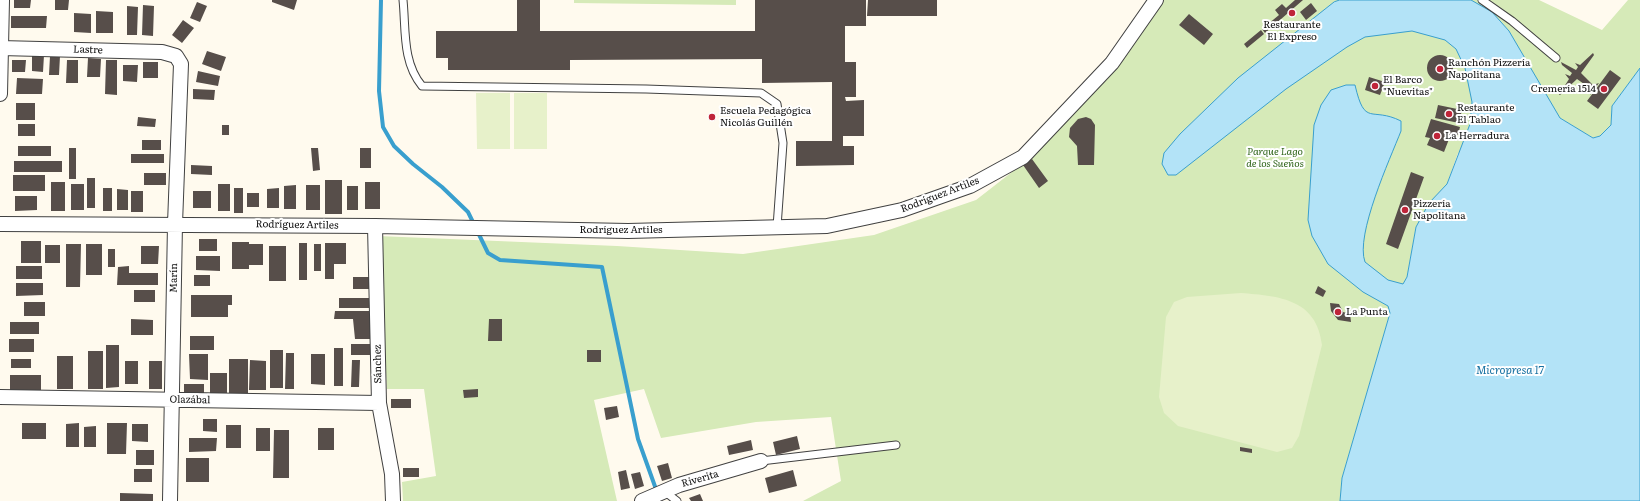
<!DOCTYPE html>
<meta charset="utf-8">
<style>
body{margin:0}
canvas{display:block;background:#fffaee}
</style>
<canvas width="1640" height="501"></canvas>
<script>
const g = document.querySelector('canvas').getContext('2d');
g.lineJoin = 'round';
function fillPath(path, color) { g.fillStyle = color; g.fill(path, 'evenodd'); }
function strokePath(path, color, width, dash) { g.strokeStyle = color; g.lineWidth = width; g.lineCap = dash ? 'butt' : 'round'; g.setLineDash(dash || []); g.stroke(path); }
function write(font, color, halo, rows, align = 'center') {
  g.font = font + ' Literata,serif'; g.lineWidth = 4; g.setLineDash([]); g.textBaseline = 'middle'; g.strokeStyle = halo; g.fillStyle = color; for (const [text, x, y, turn = 0] of rows) {
    g.save(); g.translate(x, y); g.rotate((+turn || 0) * Math.PI / 180); g.textAlign = isNaN(turn) ? turn : align; if (halo) g.strokeText(text, 0, 0); g.fillText(text, 0, 0); g.restore();
  }
}
fillPath(new Path2D(`
 M 574,0 L 736,0 L 736,5 L 574,3 Z
 M 1164,0 L 1539,0 L 1602,30 L 1628,0 L 1640,0 L 1640,68 L 1612,106 L 1611,125 L 1600,136 L 1593,138 L 1560,118 L 1458,153 L 1447,184 L 1416,227 L 1407,277 L 1390,313 L 1342,478 L 1340,501 L 803,501 L 841,481 L 831,417 L 756,422 L 661,438 L 644,389 L 594,400 L 617,501 L 403,501 L 402,482 L 436,476 L 424,389 L 387,389 L 378,236 L 617,246 L 743,254 L 874,235 L 976,200 L 1012,172 L 1135,43 Z`), '#d6eab8');
fillPath(new Path2D(`
 M 476,93 L 510,93 L 510,149 L 477,149 Z
 M 514,93 L 547,93 L 547,149 L 514,149 Z
 M 1241,293 C 1279,296 1317,299 1322,345 L 1299,436 L 1292,448 L 1277,452 L 1178,426 L 1164,413 L 1159,397 L 1166,317 L 1174,302 L 1187,297 Z`), '#e7f1ca');
const water = new Path2D(`
 M 1340,0 L 1471,0 L 1492,12 L 1509,31 L 1560,118 L 1593,138 L 1600,136 L 1611,125 L 1612,106 L 1640,68 L 1640,501 L 1340,501 L 1342,478 L 1390,313 L 1388,306 L 1363,292 L 1328,264 L 1312,236 L 1308,220 L 1314,125 L 1321,105 L 1331,90 L 1346,85 L 1355,85 C 1365,128 1371,106 1401,121 L 1401,131 C 1390,159 1355,235 1365,262 L 1388,280 L 1403,284 L 1407,277 L 1416,227 L 1429,203 L 1447,184 L 1470,124 L 1472,102 L 1465,68 L 1456,49 L 1445,40 L 1412,31 L 1365,37 L 1347,47 L 1286,89 L 1176,175 L 1168,175 L 1162,164 L 1164,153 L 1180,134 L 1238,78 L 1334,2 Z`);
fillPath(water, '#b3e3f7');
strokePath(water, '#399fce', 1);
strokePath(new Path2D(`
 M 381,0 L 379,91 L 383,127 L 394,146 L 413,164 L 442,187 L 468,212 L 488,253 L 500,260 L 602,267 L 638,439 L 657,492`), '#399fce', 4);
fillPath(new Path2D(`
 M 14,0 L 31,0 L 30,8 L 14,8 Z
 M 55,0 L 69,0 L 68,10 L 55,10 Z
 M 272,0 L 297,0 L 294,10 L 272,2 Z
 M 517,0 L 540,0 L 540,31 L 755,31 L 755,0 L 866,0 L 866,26 L 845,26 L 845,62 L 856,62 L 856,97 L 845,97 L 846,101 L 864,100 L 864,136 L 843,136 L 843,146 L 854,146 L 854,165 L 796,166 L 796,141 L 832,141 L 832,82 L 762,83 L 762,59 L 570,60 L 570,70 L 448,70 L 448,58 L 436,58 L 436,31 L 517,31 Z
 M 868,0 L 937,0 L 937,16 L 867,16 Z
 M 1295,0 L 1303,0 L 1265,33 L 1262,29 L 1279,15 L 1275,10 L 1282,4 L 1286,8 Z
 M 197,2 L 207,6 L 200,22 L 190,18 Z
 M 1311,3 L 1317,11 L 1306,20 L 1300,12 Z
 M 143,5 L 154,6 L 153,36 L 142,35 Z
 M 127,6 L 138,7 L 137,35 L 127,35 Z
 M 96,11 L 113,12 L 113,33 L 96,33 Z
 M 74,13 L 91,14 L 91,33 L 74,32 Z
 M 1189,14 L 1213,34 L 1204,45 L 1179,25 Z
 M 11,16 L 47,16 L 46,28 L 11,28 Z
 M 183,20 L 194,28 L 182,43 L 172,35 Z
 M 1261,30 L 1264,34 L 1247,48 L 1244,44 Z
 M 207,51 L 226,57 L 221,71 L 202,64 Z
 M 1593,53 L 1594,55 L 1581,73 L 1593,85 L 1599,83 L 1590,95 L 1591,89 L 1577,79 L 1560,95 L 1559,95 L 1569,79 L 1565,74 L 1570,76 L 1572,73 L 1562,65 L 1561,62 L 1576,70 L 1578,67 L 1575,63 L 1580,65 Z
 M1427 68a13 13 0 1 1 26 0a13 13 0 1 1-26 0Z
 M 32,55 L 44,55 L 43,72 L 32,71 Z
 M 50,56 L 60,56 L 59,75 L 49,75 Z
 M 88,58 L 101,59 L 100,77 L 87,77 Z
 M 12,60 L 26,60 L 25,72 L 12,72 Z
 M 67,60 L 78,60 L 78,83 L 66,83 Z
 M 106,60 L 117,60 L 117,95 L 105,94 Z
 M 143,62 L 158,62 L 158,78 L 143,78 Z
 M 123,65 L 138,65 L 137,82 L 123,81 Z
 M 1610,70 L 1621,78 L 1598,109 L 1587,101 Z
 M 198,71 L 220,76 L 218,86 L 196,82 Z
 M 1369,77 L 1385,82 L 1380,95 L 1365,90 Z
 M 17,78 L 43,79 L 42,94 L 16,94 Z
 M 193,89 L 215,90 L 214,100 L 193,99 Z
 M 16,103 L 35,103 L 35,120 L 16,120 Z
 M 1438,105 L 1462,110 L 1459,123 L 1435,118 Z
 M 138,117 L 156,119 L 155,127 L 137,126 Z
 M 1086,117 L 1091,119 L 1095,125 L 1094,165 L 1078,165 L 1077,146 L 1069,137 L 1070,128 L 1078,119 Z
 M 1431,119 L 1460,127 L 1458,135 L 1451,134 L 1444,152 L 1427,145 L 1430,138 L 1425,137 Z
 M 18,124 L 35,124 L 35,136 L 18,136 Z
 M 222,125 L 229,125 L 229,135 L 222,135 Z
 M 142,140 L 161,140 L 161,150 L 142,150 Z
 M 18,146 L 51,146 L 51,156 L 18,156 Z
 M 69,148 L 76,148 L 76,179 L 69,179 Z
 M 311,148 L 318,148 L 320,170 L 313,171 Z
 M 360,148 L 371,148 L 371,168 L 360,168 Z
 M 131,154 L 164,154 L 164,163 L 131,163 Z
 M 1032,159 L 1048,181 L 1039,188 L 1023,165 Z
 M 14,161 L 62,161 L 62,172 L 14,172 Z
 M 191,165 L 212,166 L 212,175 L 191,174 Z
 M 1411,172 L 1424,177 L 1398,249 L 1386,244 Z
 M 144,173 L 166,173 L 166,185 L 144,185 Z
 M 13,175 L 45,175 L 45,191 L 13,191 Z
 M 87,178 L 95,178 L 95,208 L 87,208 Z
 M 325,180 L 342,180 L 342,214 L 325,214 Z
 M 51,182 L 65,182 L 65,211 L 51,211 Z
 M 365,182 L 380,182 L 380,209 L 365,209 Z
 M 71,184 L 84,184 L 84,210 L 71,210 Z
 M 218,184 L 230,184 L 230,211 L 218,211 Z
 M 296,185 L 296,209 L 284,209 L 284,186 Z
 M 306,185 L 320,185 L 320,210 L 306,210 Z
 M 347,186 L 358,186 L 358,210 L 347,210 Z
 M 103,188 L 112,188 L 112,211 L 103,211 Z
 M 234,188 L 243,188 L 243,213 L 234,213 Z
 M 279,188 L 279,208 L 267,208 L 267,189 Z
 M 117,189 L 128,190 L 128,210 L 117,210 Z
 M 131,191 L 143,191 L 143,212 L 131,212 Z
 M 193,191 L 211,191 L 211,208 L 193,208 Z
 M 247,193 L 259,193 L 259,207 L 247,207 Z
 M 15,196 L 37,196 L 37,210 L 15,211 Z
 M 199,239 L 217,239 L 217,251 L 199,251 Z
 M 21,241 L 41,241 L 41,263 L 21,263 Z
 M 232,242 L 249,242 L 249,244 L 263,244 L 263,265 L 249,265 L 249,269 L 232,269 Z
 M 299,243 L 307,243 L 307,280 L 299,280 Z
 M 325,243 L 346,243 L 346,264 L 334,264 L 334,279 L 325,279 Z
 M 66,244 L 81,244 L 80,287 L 66,287 Z
 M 86,244 L 102,244 L 102,275 L 86,275 Z
 M 314,244 L 321,244 L 321,271 L 314,271 Z
 M 45,245 L 60,245 L 60,263 L 45,263 Z
 M 141,246 L 159,246 L 158,264 L 141,264 Z
 M 269,246 L 286,246 L 286,281 L 269,281 Z
 M 108,249 L 115,249 L 115,267 L 108,267 Z
 M 196,256 L 220,256 L 220,271 L 196,270 Z
 M 16,266 L 42,266 L 42,279 L 16,279 Z
 M 129,266 L 129,273 L 158,273 L 158,285 L 117,285 L 118,267 Z
 M 194,275 L 210,275 L 210,286 L 194,286 Z
 M 353,277 L 372,277 L 372,289 L 353,289 Z
 M 16,283 L 43,283 L 43,295 L 16,296 Z
 M 1318,286 L 1326,291 L 1323,297 L 1315,293 Z
 M 134,290 L 155,290 L 155,302 L 134,302 Z
 M 191,295 L 232,295 L 232,305 L 228,305 L 228,317 L 191,317 Z
 M 339,298 L 374,298 L 374,308 L 339,308 Z
 M 24,302 L 45,302 L 45,316 L 24,316 Z
 M 1330,303 L 1339,304 L 1343,312 L 1350,314 L 1351,322 L 1338,320 L 1331,311 Z
 M 335,311 L 371,311 L 374,339 L 355,339 L 353,319 L 334,319 Z
 M 131,319 L 153,320 L 153,335 L 131,335 Z
 M 489,319 L 502,319 L 502,341 L 488,341 Z
 M 10,322 L 39,322 L 39,334 L 10,334 Z
 M 190,336 L 214,336 L 214,350 L 190,350 Z
 M 9,339 L 34,339 L 34,352 L 9,352 Z
 M 351,344 L 370,344 L 370,355 L 351,355 Z
 M 106,345 L 119,345 L 119,387 L 106,388 Z
 M 334,348 L 343,348 L 343,386 L 334,386 Z
 M 270,350 L 283,350 L 283,388 L 270,388 Z
 M 587,350 L 601,350 L 601,362 L 587,362 Z
 M 88,351 L 103,351 L 103,389 L 88,389 Z
 M 286,353 L 294,353 L 294,389 L 285,389 Z
 M 189,354 L 208,354 L 208,380 L 190,379 Z
 M 311,354 L 325,354 L 325,385 L 311,384 Z
 M 57,356 L 73,356 L 73,389 L 57,389 Z
 M 11,359 L 31,359 L 31,368 L 11,368 Z
 M 229,359 L 248,359 L 248,393 L 229,393 Z
 M 250,360 L 266,361 L 266,390 L 249,390 Z
 M 352,360 L 360,360 L 359,387 L 351,387 Z
 M 125,361 L 138,361 L 138,384 L 125,384 Z
 M 149,361 L 162,361 L 162,389 L 149,389 Z
 M 210,373 L 227,373 L 227,394 L 210,394 Z
 M 10,375 L 41,375 L 41,390 L 10,390 Z
 M 184,384 L 204,384 L 204,395 L 184,395 Z
 M 478,389 L 478,397 L 464,398 L 463,390 Z
 M 391,399 L 411,399 L 411,408 L 391,408 Z
 M 617,406 L 619,417 L 606,420 L 604,408 Z
 M 203,419 L 217,419 L 217,432 L 203,431 Z
 M 22,423 L 46,423 L 46,439 L 22,439 Z
 M 79,423 L 79,447 L 66,447 L 66,424 Z
 M 107,423 L 127,423 L 126,454 L 107,454 Z
 M 132,424 L 148,424 L 148,442 L 132,441 Z
 M 226,425 L 241,425 L 241,448 L 226,448 Z
 M 96,426 L 96,447 L 84,447 L 84,427 Z
 M 256,428 L 270,428 L 270,451 L 256,451 Z
 M 318,428 L 334,428 L 334,450 L 318,450 Z
 M 274,430 L 289,430 L 289,478 L 273,478 Z
 M 797,436 L 800,449 L 776,455 L 773,442 Z
 M 189,438 L 217,438 L 216,451 L 189,452 Z
 M 751,440 L 753,450 L 729,455 L 727,446 Z
 M 1240,447 L 1252,449 L 1252,453 L 1240,451 Z
 M 136,450 L 154,450 L 154,465 L 136,465 Z
 M 186,458 L 209,458 L 209,482 L 186,482 Z
 M 668,463 L 672,478 L 662,481 L 657,466 Z
 M 403,468 L 419,468 L 419,477 L 403,477 Z
 M 134,469 L 152,469 L 152,482 L 134,482 Z
 M 626,470 L 630,488 L 621,490 L 618,472 Z
 M 793,470 L 797,486 L 769,493 L 765,478 Z
 M 640,472 L 644,486 L 635,489 L 631,474 Z
 M 120,493 L 153,494 L 153,501 L 120,501 Z
 M 700,494 L 703,501 L 691,501 L 689,498 Z`), '#574e4a');
const lane = new Path2D(`
 M 403,0 C 406,29 402,62 422,86 L 646,89 L 761,93 L 777,104 L 783,143 L 777,227
 M 1482,0 L 1512,21 L 1556,58
 M 761,461 L 896,445
 M 664,491 L 677,501`);
const street = new Path2D(`
 M 0,48 L 162,52 L 176,56 L 181,64 L 175,224 L 170,501
 M 0,94 L 2,0
 M 0,224 L 375,226 L 628,231 L 827,226 L 902,210 L 970,186 L 1023,157 L 1112,63 L 1156,0
 M 375,226 L 379,403 L 392,474 L 393,501
 M 0,397 L 379,403
 M 642,501 L 679,485 L 761,461`);
strokePath(lane, '#414141', 9);
strokePath(street, '#414141', 16);
strokePath(lane, '#fff', 7);
strokePath(street, '#fff', 14);
for (const [x, y, r, color] of [
 [1292,13,4,"#bf2439"],
 [1440,69,4,"#bf2439"],
 [1375,86,4,"#bf2439"],
 [1604,89,4,"#bf2439"],
 [1449,114,4,"#bf2439"],
 [712,117,4,"#bf2439"],
 [1437,136,4,"#bf2439"],
 [1405,210,4,"#bf2439"],
 [1338,312,4,"#bf2439"]
]) { const dot = new Path2D(); dot.arc(x, y, r, 0, 2 * Math.PI); g.fillStyle = color; g.fill(dot); strokePath(dot, '#fff', 1.5); }
write('10px', '#0e0e0e', '#fff', [
 ["Restaurante",1292,25,"center"],
 ["El Expreso",1292,37,"center"],
 ["Ranchón Pizzería",1448,63],
 ["Napolitana",1448,75],
 ["El Barco",1383,80],
 ["\"Nuevitas\"",1383,92],
 ["Cremería 1514",1596,89,"right"],
 ["Restaurante",1457,108],
 ["El Tablao",1457,120],
 ["Escuela Pedagógica",720,111],
 ["Nicolás Guillén",720,123],
 ["La Herradura",1445,136],
 ["Pizzería",1413,204],
 ["Napolitana",1413,216],
 ["La Punta",1346,312]
], 'left');
write('10px', '#0e0e0e', '#fff', [
 ["Lastre",88,50,2],
 ["Rodríguez Artiles",940,195,-21],
 ["Rodríguez Artiles",297,225,1],
 ["Rodríguez Artiles",621,230],
 ["Marín",174,278,-89],
 ["Sánchez",378,364,-91],
 ["Olazábal",190,400,1],
 ["Riverita",700,479,-16]
]);
write('italic 10px', '#32661d', '#fff', [
 ["Parque Lago",1275,152],
 ["de los Sueños",1275,164]
]);
write('italic 11px', '#1670a1', '#fff', [
 ["Micropresa 17",1510,371]
]);
</script>
